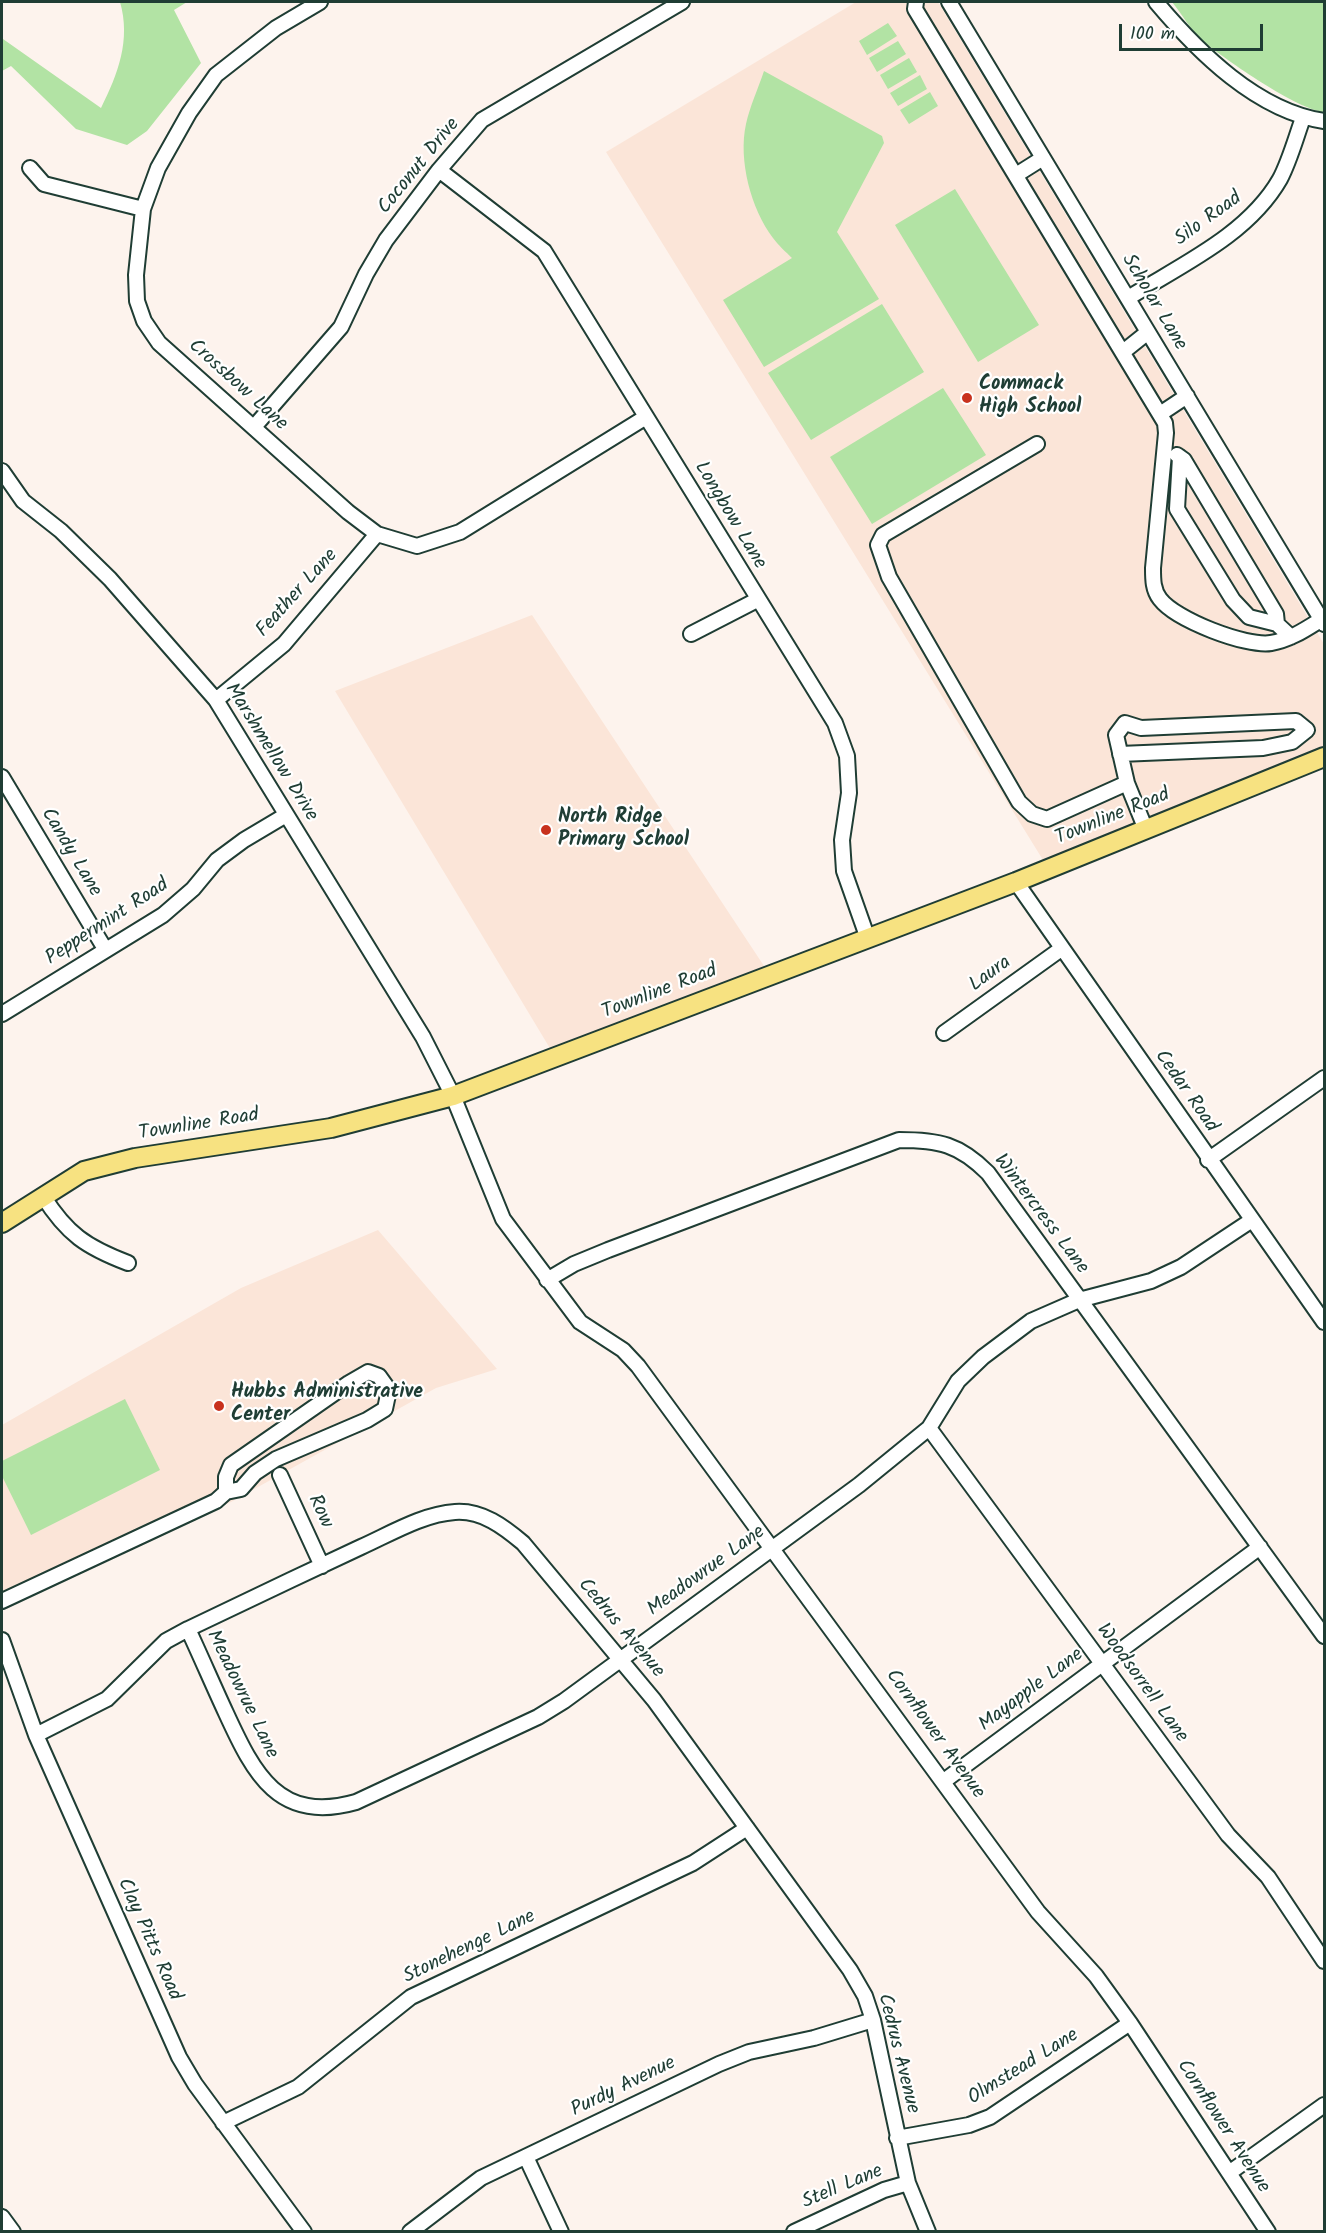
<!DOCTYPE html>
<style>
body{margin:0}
#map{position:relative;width:1326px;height:2233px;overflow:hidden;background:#fdf3ed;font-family:Kalam,sans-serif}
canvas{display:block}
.frame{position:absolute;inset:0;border:3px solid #1f3d34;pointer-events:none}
.scale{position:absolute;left:1119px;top:24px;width:144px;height:27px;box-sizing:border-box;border:3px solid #1f3d34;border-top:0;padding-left:8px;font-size:18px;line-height:21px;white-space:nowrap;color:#1f3d34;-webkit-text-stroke:4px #fff;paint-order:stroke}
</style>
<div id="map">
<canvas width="1326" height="2233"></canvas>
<div class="frame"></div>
<div class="scale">100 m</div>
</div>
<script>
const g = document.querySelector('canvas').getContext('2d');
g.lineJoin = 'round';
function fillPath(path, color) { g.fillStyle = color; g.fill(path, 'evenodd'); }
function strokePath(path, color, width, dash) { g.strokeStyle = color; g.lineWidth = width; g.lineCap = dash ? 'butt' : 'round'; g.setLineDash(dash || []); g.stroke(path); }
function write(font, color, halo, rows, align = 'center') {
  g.font = font + ' Kalam,sans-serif'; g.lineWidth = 4.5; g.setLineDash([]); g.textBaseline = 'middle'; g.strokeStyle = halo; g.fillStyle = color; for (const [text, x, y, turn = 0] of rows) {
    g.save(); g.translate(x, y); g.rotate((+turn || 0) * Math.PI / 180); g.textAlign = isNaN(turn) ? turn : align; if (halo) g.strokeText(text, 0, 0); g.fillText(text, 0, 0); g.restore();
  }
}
fillPath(new Path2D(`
 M 856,2 L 938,2 L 1324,644 L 1324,749 L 1043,860 L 606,152 Z
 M 532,615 L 766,969 L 551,1050 L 335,691 Z
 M 378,1230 L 497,1369 L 436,1388 L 231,1502 L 4,1605 L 2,1602 L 2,1425 L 241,1288 Z`), '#fbe5d8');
fillPath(new Path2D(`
 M 120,2 L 187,2 L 174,10 L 201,63 L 147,131 L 127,145 L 76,129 L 11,66 L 2,71 L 3,39 L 101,108 C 118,74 131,40 120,2 Z
 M 1172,2 L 1324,2 L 1324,112 C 1298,110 1226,60 1204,42 C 1191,31 1182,14 1172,2 Z
 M 888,23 L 897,36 L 867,55 L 859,41 Z
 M 898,41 L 906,54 L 877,72 L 869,58 Z
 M 909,58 L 917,72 L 888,89 L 880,75 Z
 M 764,71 L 882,136 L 884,143 L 837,232 L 879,299 L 764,367 L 723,300 L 792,258 C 786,252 778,245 773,238 C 751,209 738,160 746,124 C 750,106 758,89 764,71 Z
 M 920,75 L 927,89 L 898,106 L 890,93 Z
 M 930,92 L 938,106 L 909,124 L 900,110 Z
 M 955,189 L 1039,325 L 978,362 L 895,225 Z
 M 882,304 L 924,372 L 811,440 L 768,373 Z
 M 943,388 L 986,455 L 872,524 L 830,457 Z
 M 125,1399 L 160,1470 L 31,1535 L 2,1476 L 2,1461 Z`), '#b2e3a4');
const minor = new Path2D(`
 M 320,2 L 276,28 L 216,75 L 189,113 L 158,168 L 143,209 L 136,275 L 137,301 L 144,321 L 159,343 L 348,512 L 377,534 L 417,546 L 460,532 L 646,417
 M 916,2 L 915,9 L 1165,423 L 1166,433 L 1153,568 C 1153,580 1153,590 1160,599 C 1176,620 1246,647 1271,643 C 1290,640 1306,629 1322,619
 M 949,2 L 1324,624
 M 1156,2 C 1198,52 1257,111 1324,121
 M 30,168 L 44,184 L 143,209
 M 439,170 L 544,251 L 835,723 L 847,756 L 849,793 L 842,840 L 844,871 L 868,939
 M 1016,175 L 1043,158
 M 1128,298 C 1181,265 1248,235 1280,179 C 1290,160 1296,137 1303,118
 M 1123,352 L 1148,332
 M 1160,414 L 1187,396
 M 254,427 L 341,327 L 366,274 L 386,240 L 439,170 L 482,120 L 682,2
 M 1037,444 L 883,535 L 878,545 L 889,577 L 1019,802 L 1032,814 L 1047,819 L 1127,783
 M 1177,455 L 1184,460 L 1276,614 L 1277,624
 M 1180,457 L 1177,509 L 1233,600 L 1249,617 L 1277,624 L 1291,637
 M 2,471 L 23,501 L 61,531 L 110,579 L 216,700 L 423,1037 L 453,1096 L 503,1219 L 580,1322 L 623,1350 L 638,1366 L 1038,1912 L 1096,1976 L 1130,2023 L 1268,2232
 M 691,634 L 757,600
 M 216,700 L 284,644 L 377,534
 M 1120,754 L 1263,748 L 1292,742 L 1307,730 L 1296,721 L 1141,728 L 1125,723 L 1116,735 L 1127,783 L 1146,830
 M 2,777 L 105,949
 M 1016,882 L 1324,1322
 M 2,1014 L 163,915 L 193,889 L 217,860 L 244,840 L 286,815
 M 944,1033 L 1061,949
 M 1208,1160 L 1324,1078
 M 43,1196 C 67,1234 86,1247 128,1263
 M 547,1280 L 574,1264 L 608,1250 L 899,1140 C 939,1140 959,1144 988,1173 L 1324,1636
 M 929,1428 L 1228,1835 L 1268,1877 L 1324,1961
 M 280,1475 L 322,1566
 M 2,1601 L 216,1501 L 226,1492 L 241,1489 L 255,1473 L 276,1459 L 367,1420 L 385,1409 L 389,1390 L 379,1376 L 368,1372 L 349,1383 L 231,1465 L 226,1477 L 226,1492
 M 188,1629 C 201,1657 213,1685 226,1713 C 254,1774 279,1824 356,1802 L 538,1717 L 564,1701 L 859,1485 L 929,1428 L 958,1381 L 983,1357 L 1031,1321 L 1079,1300 L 1151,1281 L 1181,1267 L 1252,1220
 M 2,1640 L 36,1735 L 179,2057 L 195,2084 L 304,2232
 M 36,1735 L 107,1699 L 166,1641 L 188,1629 C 246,1601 303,1574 361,1547 C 390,1534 423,1514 455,1512 C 482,1510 504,1527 523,1543 L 654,1700 L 850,1970 L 865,1996 L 873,2020 L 908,2183 L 928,2232
 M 944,1781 L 1260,1547
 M 223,2123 L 298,2087 L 411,1997 L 693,1863 L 747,1828
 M 897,2138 L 969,2125 L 990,2117 L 1130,2023
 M 526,2157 L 561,2232
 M 1229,2173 L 1324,2105
 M 2,2217 L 13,2232
 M 410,2232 L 481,2178 L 719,2064 L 749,2052 L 814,2038 L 873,2020
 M 794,2232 L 884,2190 L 908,2183`);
const major = new Path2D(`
 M 2,1223 L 84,1171 L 135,1158 L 331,1128 L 453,1096 L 1016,882 L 1324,757`);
strokePath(minor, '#1f3d34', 18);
strokePath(major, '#1f3d34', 22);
strokePath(minor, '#fff', 14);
strokePath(major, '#f7e281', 18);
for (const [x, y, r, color] of [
 [967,398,6,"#c8321e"],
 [546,830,6,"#c8321e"],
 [219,1406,6,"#c8321e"]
]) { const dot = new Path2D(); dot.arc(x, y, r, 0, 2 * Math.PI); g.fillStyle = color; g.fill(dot); strokePath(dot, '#fff', 2); }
write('20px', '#1f3d34', '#fff', [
 ["Coconut Drive",420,167,-51],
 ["Silo Road",1209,220,-36],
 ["Scholar Lane",1153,303,59],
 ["Crossbow Lane",237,386,42],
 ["Longbow Lane",729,516,59],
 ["Feather Lane",298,594,-48],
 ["Marshmellow Drive",270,753,58],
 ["Townline Road",1113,818,-22],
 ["Candy Lane",70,853,59],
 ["Peppermint Road",108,923,-33],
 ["Laura",991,975,-36],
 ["Townline Road",660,993,-21],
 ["Cedar Road",1185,1092,55],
 ["Townline Road",199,1126,-9],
 ["Wintercress Lane",1040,1215,53],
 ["Row",319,1512,65],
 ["Meadowrue Lane",707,1572,-36],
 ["Cedrus Avenue",620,1629,50],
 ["Woodsorrell Lane",1141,1684,54],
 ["Mayapple Lane",1032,1691,-37],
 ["Meadowrue Lane",241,1695,64],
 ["Cornflower Avenue",934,1735,54],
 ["Clay Pitts Road",148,1940,66],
 ["Stonehenge Lane",470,1948,-26],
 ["Cedrus Avenue",897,2054,76],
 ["Olmstead Lane",1024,2068,-32],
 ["Purdy Avenue",624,2088,-26],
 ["Cornflower Avenue",1222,2127,57],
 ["Stell Lane",843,2188,-23]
]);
write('bold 20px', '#1f3d34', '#fff', [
 ["Commack",979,386],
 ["High School",979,409],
 ["North Ridge",558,819],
 ["Primary School",558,842],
 ["Hubbs Administrative",231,1394],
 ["Center",231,1417]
], 'left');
</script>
